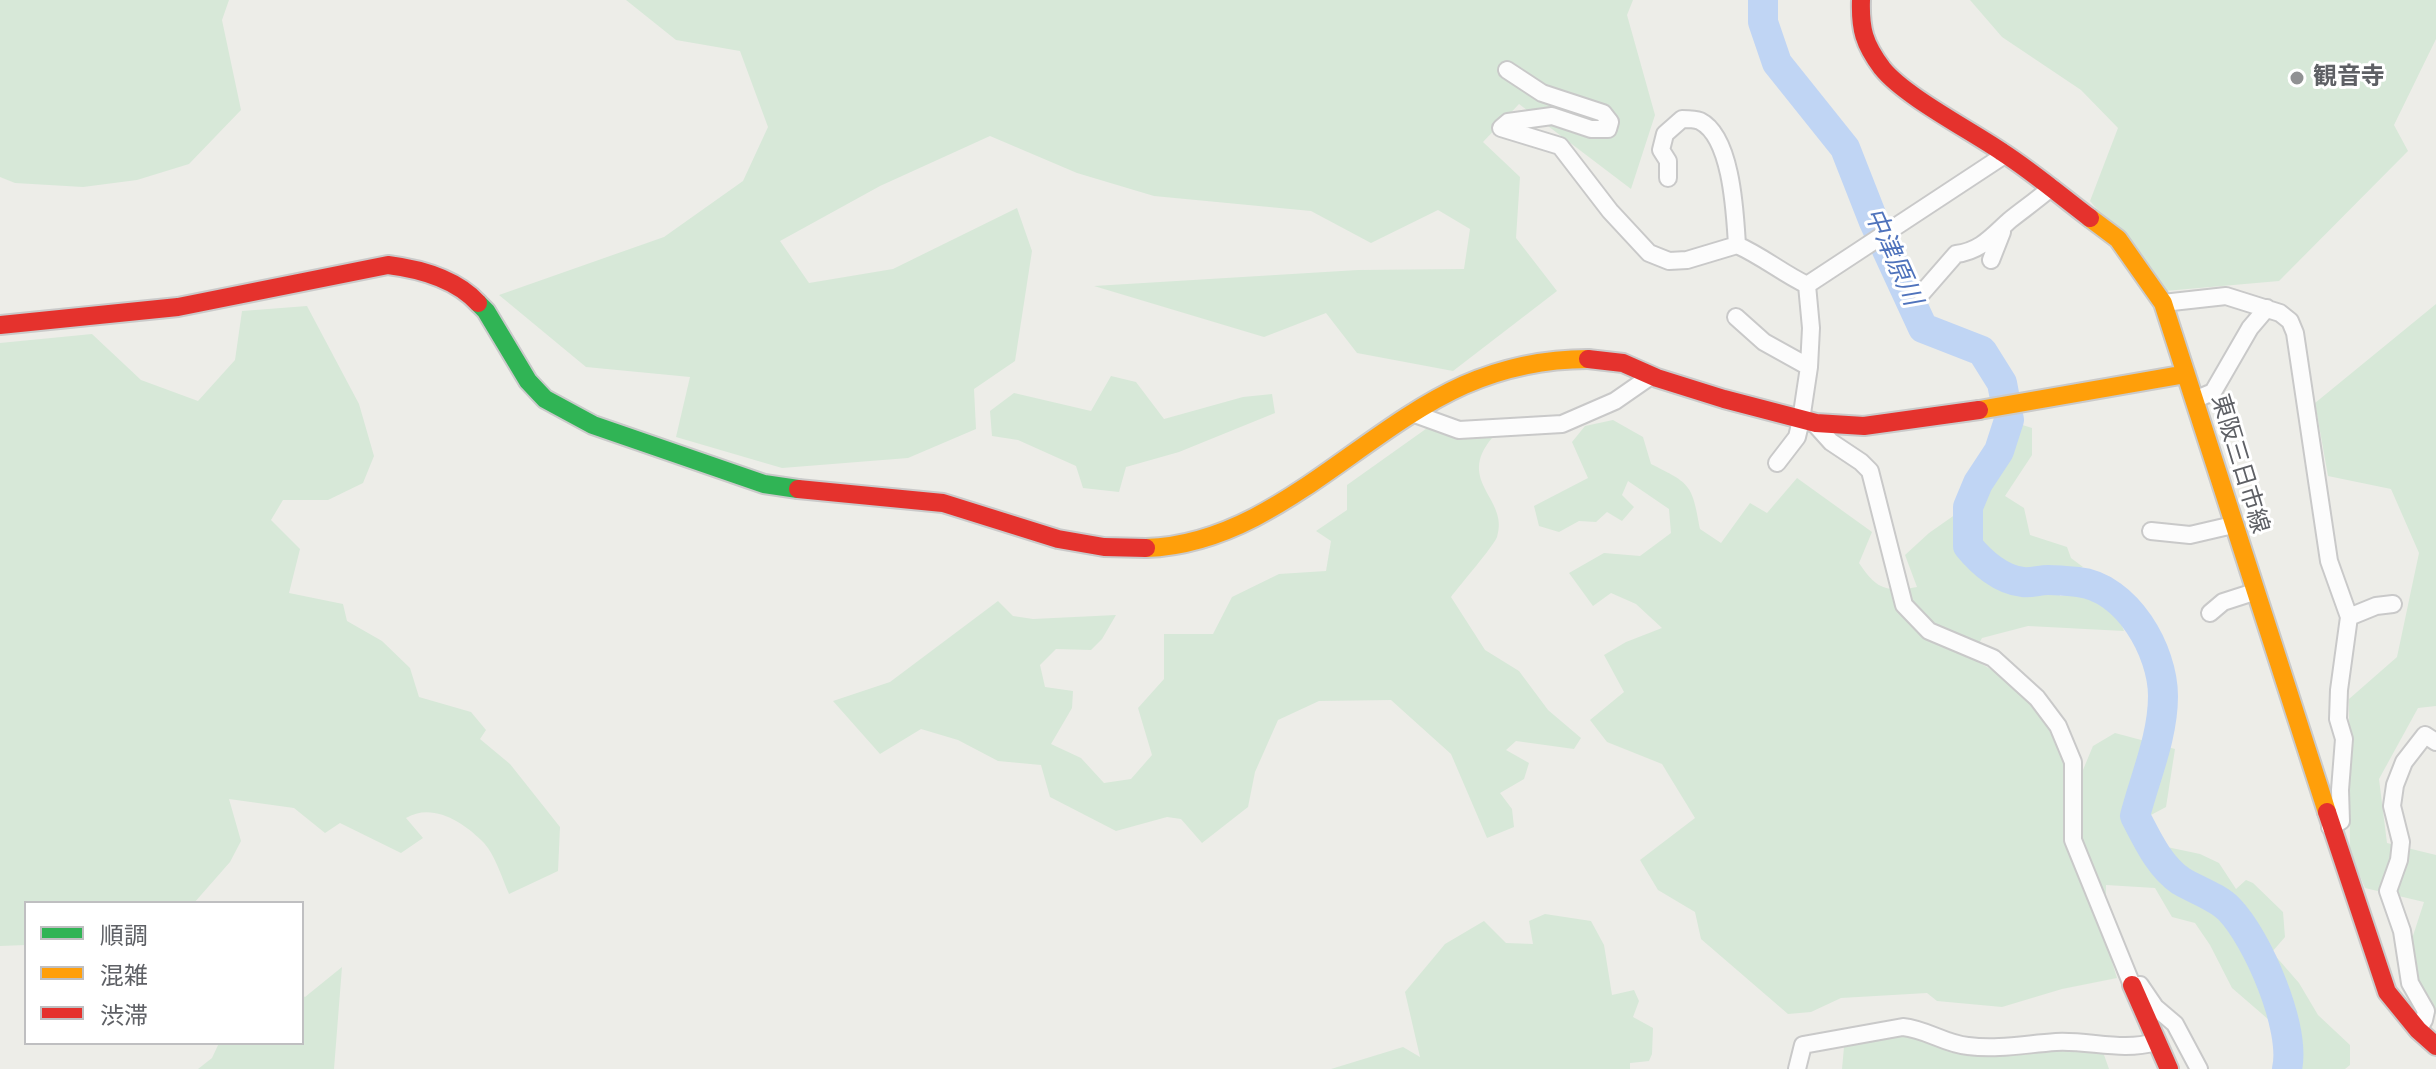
<!DOCTYPE html>
<meta charset="utf-8">
<style>
body{margin:0}
#map{position:relative;width:2436px;height:1069px;overflow:hidden;background:#edede8;font-family:"Varela Round","Noto Sans JP",sans-serif}
canvas{display:block}
.legend{position:absolute;left:24px;top:901px;width:280px;height:144px;box-sizing:border-box;background:#fff;border:2px solid #bfbfc1;margin:0;padding:10px 14px;list-style:none;font-size:24px;color:#5e6065}
.legend li{display:flex;align-items:center;gap:16px;height:40px}
.legend b{width:40px;border:2px solid #bfbfc1}
</style>
<div id="map">
<canvas width="2436" height="1069"></canvas>
<ul class="legend">
<li><b style="height:10px;background:#30b455"></b>順調</li>
<li><b style="height:10px;background:#ff9f0a"></b>混雑</li>
<li><b style="height:10px;background:#e5322d"></b>渋滞</li>
</ul>
</div>
<script>
const g = document.querySelector('canvas').getContext('2d');
g.lineJoin = 'round';
function fillPath(path, color) { g.fillStyle = color; g.fill(path, 'evenodd'); }
function strokePath(path, color, width, dash) { g.strokeStyle = color; g.lineWidth = width; g.lineCap = dash ? 'butt' : 'round'; g.setLineDash(dash || []); g.stroke(path); }
function write(font, color, halo, rows, align = 'center') {
  g.font = font + ' "Varela Round","Noto Sans JP",sans-serif'; g.lineWidth = 6; g.setLineDash([]); g.textBaseline = 'middle'; g.strokeStyle = halo; g.fillStyle = color; for (const [text, x, y, turn = 0] of rows) {
    g.save(); g.translate(x, y); g.rotate((+turn || 0) * Math.PI / 180); g.textAlign = isNaN(turn) ? turn : align; if (halo) g.strokeText(text, 0, 0); g.fillText(text, 0, 0); g.restore();
  }
}
fillPath(new Path2D(`
 M 0,0 L 229,0 L 222,20 L 241,110 L 189,164 L 137,180 L 83,187 L 15,183 L 0,177 Z
 M 626,0 L 1633,0 L 1627,15 L 1655,115 L 1631,189 L 1519,104 L 1483,142 L 1520,177 L 1516,238 L 1557,291 L 1453,371 L 1357,353 L 1326,313 L 1264,337 L 1094,286 L 1358,270 L 1464,269 L 1470,229 L 1438,210 L 1371,243 L 1311,211 L 1154,196 L 1077,173 L 990,136 L 880,186 L 780,241 L 809,283 L 893,269 L 1017,208 L 1032,251 L 1015,361 L 974,389 L 976,429 L 908,458 L 782,468 L 676,437 L 690,377 L 586,367 L 499,295 L 664,237 L 743,181 L 768,127 L 740,51 L 676,40 Z
 M 1970,0 L 2436,0 L 2436,39 L 2394,125 L 2408,151 L 2279,281 L 2165,291 L 2090,201 L 2118,128 L 2081,90 L 2002,37 Z
 M 2436,304 L 2436,706 L 2418,708 L 2379,779 L 2387,843 L 2436,855 L 2436,1014 L 2430,1010 L 2408,951 L 2424,902 L 2365,888 L 2350,852 L 2349,699 L 2397,657 L 2419,553 L 2391,489 L 2328,476 L 2315,403 Z
 M 307,306 L 359,404 L 374,456 L 363,483 L 328,500 L 283,500 L 271,520 L 300,549 L 289,593 L 343,604 L 347,621 L 382,641 L 410,668 L 419,697 L 471,712 L 486,730 L 480,739 L 510,764 L 560,827 L 558,871 L 509,894 C 502,878 495,855 484,843 C 464,822 432,802 406,818 L 423,838 L 401,853 L 340,823 L 325,833 L 294,808 L 229,799 L 241,841 L 230,862 L 194,903 L 26,903 L 26,945 L 0,946 L 0,343 L 92,334 L 141,380 L 198,401 L 235,360 L 242,311 Z
 M 1111,376 L 1136,382 L 1164,419 L 1243,397 L 1272,394 L 1275,413 L 1179,452 L 1126,467 L 1119,492 L 1083,488 L 1076,466 L 1018,440 L 992,436 L 990,411 L 1014,393 L 1091,411 Z
 M 1613,420 L 1643,437 L 1651,464 C 1691,484 1692,484 1700,529 L 1721,543 L 1750,503 L 1767,513 L 1797,478 L 1872,532 L 1859,563 C 1877,590 1886,592 1917,587 L 1905,555 L 1929,533 L 1986,493 L 2016,423 L 2032,428 L 2032,455 L 2005,496 L 2024,508 L 2030,535 L 2067,547 L 2071,558 L 2083,567 L 2053,573 L 2060,596 L 2091,593 L 2114,603 L 2124,631 L 2028,626 L 1982,638 L 1971,658 C 1994,670 2026,691 2040,713 C 2054,735 2063,757 2080,777 L 2093,746 L 2115,733 L 2175,749 L 2166,807 L 2149,816 L 2149,826 L 2162,846 L 2200,854 L 2219,863 L 2236,889 L 2246,880 L 2253,883 L 2283,912 L 2285,937 L 2272,952 L 2299,983 L 2318,1015 L 2350,1045 L 2350,1065 L 2345,1069 L 2293,1069 L 2291,1039 L 2232,988 L 2210,945 L 2195,923 L 2172,917 L 2155,888 L 2106,885 L 2105,939 L 2117,978 L 2062,989 L 2002,1007 L 1937,1001 L 1927,993 L 1841,998 L 1811,1012 L 1788,1014 L 1701,939 L 1695,912 L 1658,890 L 1640,860 L 1695,818 L 1662,764 L 1607,742 L 1590,720 L 1624,692 L 1604,655 L 1626,642 L 1662,628 L 1636,604 L 1611,593 L 1593,606 L 1569,573 L 1604,553 L 1640,556 L 1671,533 L 1669,509 L 1628,481 L 1622,495 L 1634,507 L 1622,521 L 1607,512 L 1596,522 L 1579,521 L 1559,532 L 1539,526 L 1534,506 L 1588,478 L 1572,442 L 1585,426 Z
 M 1430,426 L 1461,435 L 1492,438 C 1455,482 1510,499 1497,537 C 1493,547 1459,586 1451,597 L 1485,650 L 1519,671 L 1548,710 L 1581,738 L 1574,749 L 1516,741 L 1506,750 L 1529,763 L 1524,779 L 1500,793 L 1512,809 L 1514,827 L 1487,838 L 1451,754 L 1391,700 L 1319,701 L 1278,720 L 1255,772 L 1248,807 L 1202,843 L 1181,819 L 1167,817 L 1116,831 L 1050,797 L 1041,765 L 998,761 L 958,740 L 921,729 L 880,754 L 833,701 L 890,682 L 998,601 L 1013,616 L 1033,619 L 1116,615 L 1102,639 L 1091,650 L 1056,649 L 1040,665 L 1045,687 L 1073,691 L 1072,708 L 1051,744 L 1081,758 L 1104,783 L 1131,779 L 1152,755 L 1138,708 L 1164,679 L 1164,634 L 1213,634 L 1232,597 L 1279,574 L 1326,571 L 1331,541 L 1316,531 L 1347,510 L 1347,485 Z
 M 1545,914 L 1591,921 L 1604,945 L 1612,995 L 1634,990 L 1639,1001 L 1633,1017 L 1653,1028 L 1652,1054 L 1649,1061 L 1630,1063 L 1630,1069 L 1331,1069 L 1403,1047 L 1420,1057 L 1405,992 L 1445,944 L 1484,921 L 1506,943 L 1533,944 L 1529,921 Z
 M 342,967 L 334,1069 L 198,1069 L 212,1058 L 219,1043 L 302,1043 L 302,995 L 305,997 Z
 M 1904,1032 L 1929,1039 L 1952,1053 L 2022,1055 L 2072,1048 L 2103,1052 L 2109,1069 L 1842,1069 L 1844,1047 Z`), '#d7e8d8');
strokePath(new Path2D(`
 M 1763,0 L 1763,22 L 1777,63 L 1845,148 L 1874,222 L 1923,328 L 1982,351 L 2002,383 L 2009,420 L 1999,451 L 1978,483 L 1968,507 L 1968,546 C 1981,562 2001,580 2023,582 C 2031,583 2040,580 2048,580 C 2058,580 2068,581 2078,582 C 2127,587 2163,651 2163,696 C 2163,737 2145,777 2135,816 C 2147,839 2159,866 2181,881 C 2196,890 2217,897 2229,909 C 2258,939 2296,1028 2287,1069`), '#c0d5f4', 30);
const street = new Path2D(`
 M 1507,70 L 1542,93 L 1603,113 L 1610,122 L 1608,129 L 1591,129 L 1552,116 L 1508,122 L 1501,128 L 1560,146 L 1610,211 L 1649,253 L 1669,261 L 1687,260 L 1737,245 C 1762,256 1782,273 1807,285
 M 1668,178 L 1668,161 L 1661,150 L 1665,134 L 1682,119 C 1688,119 1695,119 1700,121 C 1732,137 1735,214 1737,245
 M 1991,260 L 2002,232
 M 1807,285 L 2006,154
 M 1922,293 L 1956,254 C 1981,251 1992,236 2010,220 C 2024,209 2038,199 2052,187
 M 2163,303 L 2226,296 L 2280,313 L 2290,321 L 2295,333 L 2329,561 L 2349,617 L 2339,690 L 2338,719 L 2344,739 L 2340,790 L 2341,821 L 2330,827
 M 1736,317 L 1764,342 L 1809,367
 M 2194,400 L 2213,392 L 2250,328 L 2267,308
 M 1412,413 L 1459,430 L 1562,424 L 1615,401 L 1651,376
 M 1813,422 L 1831,442 L 1861,462 L 1870,471 L 1904,605 L 1929,631 L 1993,658 L 2037,698 L 2058,726 L 2073,762 L 2073,840 L 2132,985 L 2140,985 L 2155,1007 L 2175,1024 L 2199,1069
 M 1777,463 L 1797,437 L 1801,420 L 1809,367 L 1811,328 L 1807,285
 M 2151,531 L 2190,535 L 2233,525
 M 2210,613 L 2223,602 L 2254,592
 M 2349,617 L 2376,606 L 2393,604
 M 2418,1030 L 2424,1020 L 2426,1011 L 2410,983 L 2402,931 L 2388,891 L 2399,860 L 2401,842 L 2392,806 L 2395,785 L 2404,762 L 2425,735 L 2436,742
 M 1797,1069 L 1803,1045 L 1903,1027 C 1926,1029 1945,1044 1968,1046 C 1998,1050 2026,1044 2056,1042 C 2089,1040 2123,1052 2155,1042`);
const fast = new Path2D(`
 M 478,303 L 486,311 L 528,381 L 545,399 L 593,425 L 764,484 L 798,489`);
const slow = new Path2D(`
 M 2090,218 L 2118,239 L 2163,303 L 2327,812
 M 1979,410 L 2186,374
 M 1146,548 C 1270,544 1357,433 1464,385 C 1503,368 1546,359 1588,359`);
const jam = new Path2D(`
 M 1861,0 C 1860,29 1864,44 1882,68 C 1904,96 1970,130 2002,152 C 2033,172 2061,196 2090,218
 M 0,325 L 178,307 L 388,265 C 420,269 456,279 478,303
 M 1588,359 L 1623,363 L 1657,378 L 1724,399 L 1816,423 L 1864,426 L 1979,410
 M 798,489 L 943,503 L 1058,539 L 1104,547 L 1146,548
 M 2327,812 L 2387,992 L 2418,1030 L 2436,1046
 M 2132,985 L 2169,1069`);
strokePath(street, '#c9c9c9', 20);
strokePath(fast, '#cacaca', 22);
strokePath(slow, '#cacaca', 22);
strokePath(jam, '#cacaca', 22);
strokePath(street, '#fcfcfc', 16);
strokePath(fast, '#30b455', 18);
strokePath(slow, '#ff9f0a', 18);
strokePath(jam, '#e5322d', 18);
for (const [x, y, r, color] of [
 [2297,78,8,"#909193"]
]) { const dot = new Path2D(); dot.arc(x, y, r, 0, 2 * Math.PI); g.fillStyle = color; g.fill(dot); strokePath(dot, '#fff', 3); }
write('bold 24px', '#5e6065', '#fff', [
 ["観音寺",2313,78]
], 'left');
write('24px', '#5e6065', '#fff', [
 ["東阪三日市線",2239,464,73]
]);
write('italic 26px', '#4f73bc', '#fff', [
 ["中津原川",1892,257,66]
]);
</script>
